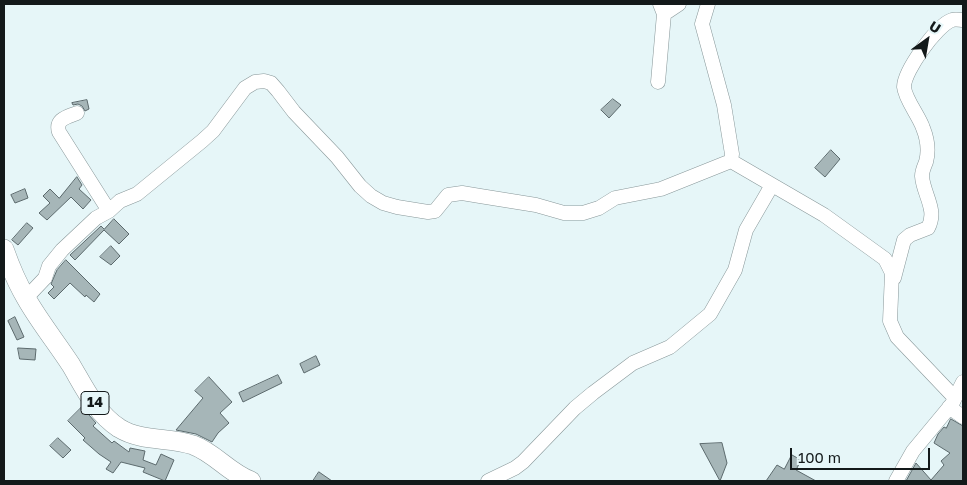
<!DOCTYPE html>
<style>
body{margin:0}
#map{position:relative;width:967px;height:485px;overflow:hidden;background:#e6f6f8;font-family:"Golos Text",sans-serif}
canvas{display:block}
.frame{position:absolute;inset:0;border:5px solid #13191a;pointer-events:none}
.north{position:absolute;left:902px;top:15px;width:50px;height:50px;-webkit-text-stroke:4px #e6f6f8;paint-order:stroke;rotate:32deg;font-size:14px;font-weight:700;line-height:20px;text-align:center;color:#13191a}
.north::after{content:'';display:block;margin:auto;width:18px;height:22px;background:#13191a;clip-path:polygon(50% 0,100% 100%,50% 72%,0 100%)}
.scale{position:absolute;left:790px;top:448px;width:140px;height:22px;box-sizing:border-box;border:2px solid #13191a;border-top:0;padding-left:6px;font-size:15px;line-height:18px;white-space:nowrap;color:#13191a;-webkit-text-stroke:4px #e6f6f8;paint-order:stroke}
</style>
<div id="map">
<canvas width="967" height="485"></canvas>
<div class="frame"></div>
<div class="north">U</div>
<div class="scale">100 m</div>
</div>
<script>
const g = document.querySelector('canvas').getContext('2d');
g.lineJoin = 'round';
function fillPath(path, color) { g.fillStyle = color; g.fill(path, 'evenodd'); }
function strokePath(path, color, width, dash) { g.strokeStyle = color; g.lineWidth = width; g.lineCap = dash ? 'butt' : 'round'; g.setLineDash(dash || []); g.stroke(path); }
function write(font, color, halo, rows, align = 'center') {
  g.font = font + ' "Golos Text",sans-serif'; g.lineWidth = 4; g.setLineDash([]); g.textBaseline = 'middle'; g.strokeStyle = halo; g.fillStyle = color; for (const [text, x, y, turn = 0] of rows) {
    g.save(); g.translate(x, y); g.rotate((+turn || 0) * Math.PI / 180); g.textAlign = isNaN(turn) ? turn : align; if (halo) g.strokeText(text, 0, 0); g.fillText(text, 0, 0); g.restore();
  }
}
const building = new Path2D(`
 M 613,99 L 621,105 L 609,118 L 601,110 Z
 M 87,100 L 89,109 L 85,111 L 82,106 L 78,104 L 73,105 L 72,103 Z
 M 831,150 L 840,159 L 825,177 L 815,168 Z
 M 77,177 L 82,185 L 79,189 L 91,200 L 83,209 L 71,197 L 47,220 L 39,213 L 50,203 L 43,196 L 50,189 L 59,198 Z
 M 25,189 L 28,198 L 15,203 L 11,195 Z
 M 114,219 L 129,234 L 119,244 L 104,230 L 75,260 L 70,255 L 101,226 L 104,229 Z
 M 27,223 L 33,228 L 18,245 L 12,240 Z
 M 111,246 L 120,256 L 111,265 L 100,257 Z
 M 66,260 L 100,294 L 94,302 L 86,295 L 85,297 L 70,283 L 54,299 L 48,293 L 54,287 L 51,284 L 57,270 Z
 M 15,317 L 24,337 L 17,340 L 8,321 Z
 M 18,348 L 36,349 L 35,360 L 20,359 Z
 M 316,356 L 320,365 L 304,373 L 300,364 Z
 M 278,375 L 282,383 L 243,402 L 239,393 Z
 M 209,377 L 232,402 L 220,413 L 229,423 L 218,433 L 212,442 L 196,434 L 176,430 L 203,398 L 195,391 Z
 M 82,407 L 96,423 L 93,426 L 112,443 L 114,441 L 129,452 L 130,448 L 145,451 L 143,460 L 156,465 L 161,454 L 174,460 L 165,481 L 143,472 L 145,468 L 121,462 L 113,473 L 106,469 L 111,462 L 99,454 L 83,440 L 85,438 L 68,421 Z
 M 951,419 L 963,426 L 963,481 L 906,481 L 916,463 L 931,480 L 944,465 L 941,461 L 950,453 L 934,443 L 938,434 L 944,427 L 946,428 Z
 M 58,438 L 71,450 L 63,458 L 50,446 Z
 M 722,443 L 727,463 L 720,481 L 700,444 Z
 M 792,455 L 801,460 L 796,470 L 816,481 L 766,481 L 777,465 L 784,469 Z
 M 319,472 L 332,481 L 313,481 Z`);
fillPath(building, '#a6b6b8');
strokePath(building, '#5c6a6d', 1);
const minor = new Path2D(`
 M 708,4 L 702,24 L 724,105 L 732,154 L 731,161
 M 664,14 L 679,4
 M 658,82 L 664,14 L 660,4
 M 77,113 C 67,117 55,119 59,132 L 109,211
 M 731,161 L 824,215 L 885,259 L 892,273 L 890,321 L 897,337 L 955,398
 M 894,278 L 904,240 L 910,235 L 928,228 C 938,210 923,194 922,176 C 922,171 924,167 926,162 C 929,151 927,138 923,128 C 919,116 905,99 904,87 C 904,71 937,25 952,20 C 956,19 960,20 963,20
 M 26,298 L 45,278 L 49,266 L 62,250 L 96,218 L 109,211 L 120,201 L 137,194 L 202,141 L 213,131 L 245,88 L 255,82 L 264,81 L 271,83 L 278,91 L 294,112 L 337,157 L 360,186 L 371,196 L 383,203 L 397,207 L 428,212 L 435,211 L 448,195 L 462,193 L 480,196 L 536,205 L 564,213 L 583,213 L 599,208 L 615,198 L 661,189 L 731,161
 M 949,407 L 963,417
 M 488,481 L 515,468 L 523,462 L 575,408 L 593,393 L 633,363 L 670,347 L 710,314 L 735,270 L 746,230 L 772,185
 M 896,481 L 913,451 L 952,404 L 963,382`);
const highway = new Path2D(`
 M 4,249 C 10,266 17,283 26,298 C 39,321 56,342 71,365 C 84,387 96,413 119,428 C 142,442 168,437 193,445 C 215,453 229,473 251,481`);
strokePath(minor, '#889799', 15);
strokePath(highway, '#889799', 20);
strokePath(minor, '#fff', 14);
strokePath(highway, '#fff', 19);
for (const [x, y, w] of [
 [95,403,28]
]) { const box = new Path2D(); box.roundRect(x - w / 2, y - 11.5, w, 23, 4); g.fillStyle = '#e6f6f8'; g.fill(box); strokePath(box, '#13191a', 1); }
write('bold 14px', '#13191a', null, [
 ["14",95,403]
]);
</script>
